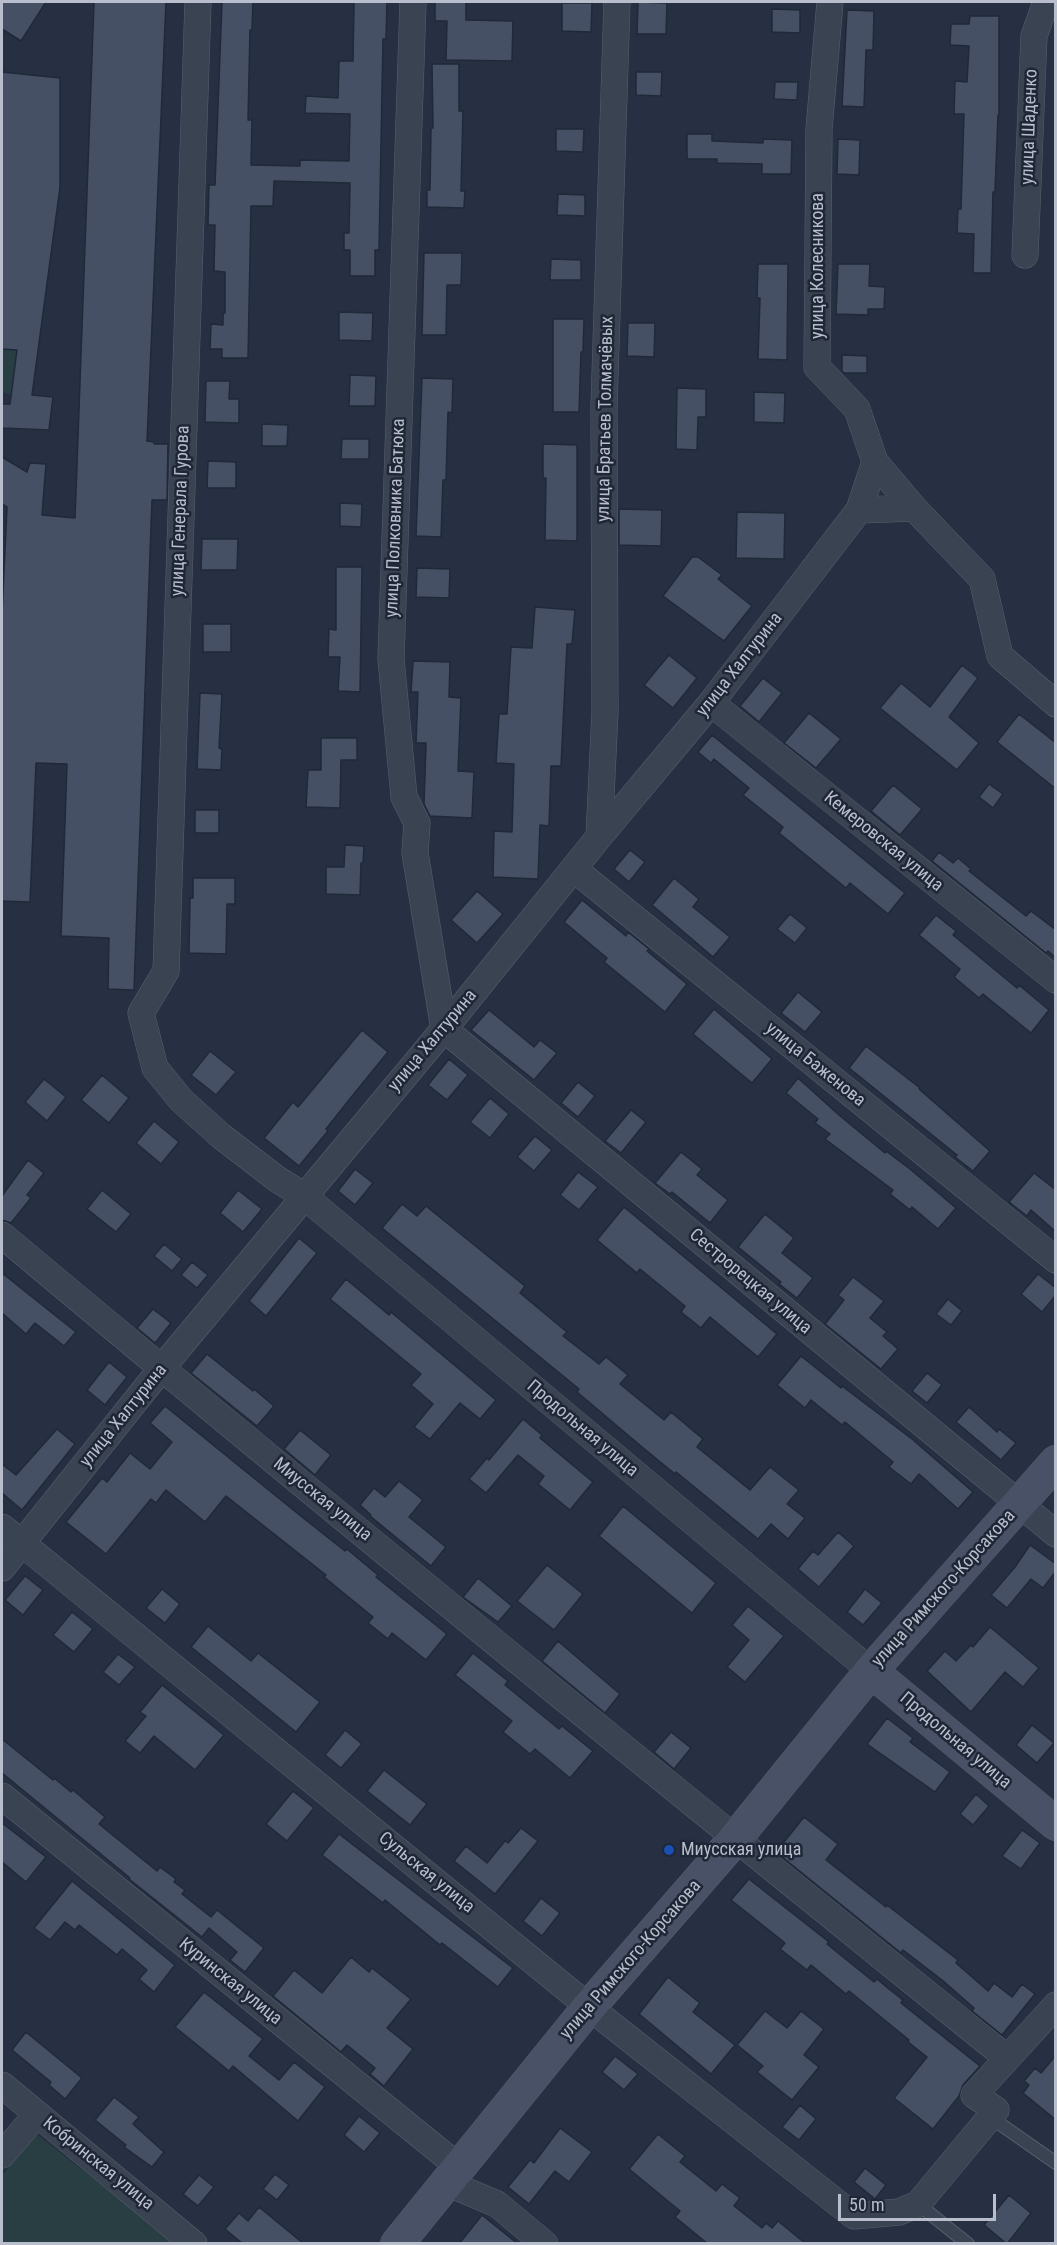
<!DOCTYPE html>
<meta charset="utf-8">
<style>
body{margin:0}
#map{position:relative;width:1057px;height:2245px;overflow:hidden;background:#263042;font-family:"Roboto Condensed",sans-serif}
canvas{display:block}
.frame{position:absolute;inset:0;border:3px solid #b8becc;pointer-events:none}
.scale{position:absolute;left:838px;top:2194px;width:158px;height:27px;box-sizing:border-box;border:3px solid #b8becc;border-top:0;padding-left:8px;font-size:18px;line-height:21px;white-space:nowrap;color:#b8becc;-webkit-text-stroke:4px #1f2737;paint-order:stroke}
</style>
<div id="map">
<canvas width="1057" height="2245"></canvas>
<div class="frame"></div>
<div class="scale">50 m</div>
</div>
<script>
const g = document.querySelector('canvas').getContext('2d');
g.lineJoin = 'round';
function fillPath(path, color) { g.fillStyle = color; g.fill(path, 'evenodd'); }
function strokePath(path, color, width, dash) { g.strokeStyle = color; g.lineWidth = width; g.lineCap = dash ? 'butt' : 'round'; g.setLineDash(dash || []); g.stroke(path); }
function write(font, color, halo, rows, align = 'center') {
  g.font = font + ' "Roboto Condensed",sans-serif'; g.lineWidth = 5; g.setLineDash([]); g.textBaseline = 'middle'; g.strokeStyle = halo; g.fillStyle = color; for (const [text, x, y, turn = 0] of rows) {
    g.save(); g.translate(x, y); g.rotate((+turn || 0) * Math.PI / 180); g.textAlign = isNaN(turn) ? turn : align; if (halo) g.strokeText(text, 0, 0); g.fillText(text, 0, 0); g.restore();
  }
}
fillPath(new Path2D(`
 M 2,349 L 17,350 L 12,395 L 2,392 Z
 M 35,2133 L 176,2243 L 2,2243 L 2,2176 Z`), '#283e43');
const building = new Path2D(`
 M 2,2 L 46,2 L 21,41 L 2,29 Z
 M 94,2 L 166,2 L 147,441 L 154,442 L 154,444 L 168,444 L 167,500 L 152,500 L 134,990 L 108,989 L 109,938 L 61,936 L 67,764 L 36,763 L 30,902 L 2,901 L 2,614 L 7,507 L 2,504 L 2,457 L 27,472 L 30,463 L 46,464 L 42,515 L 75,518 Z
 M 222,2 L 253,2 L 252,30 L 250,30 L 248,120 L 252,120 L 251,165 L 300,166 L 300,160 L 349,161 L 350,114 L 305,113 L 306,96 L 338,98 L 339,61 L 353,61 L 354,2 L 387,2 L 386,39 L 383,39 L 379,250 L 375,250 L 375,276 L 350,276 L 350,250 L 344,250 L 344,233 L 349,233 L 350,183 L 274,181 L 273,206 L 251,206 L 248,358 L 222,358 L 222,349 L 210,349 L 211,324 L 223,325 L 223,313 L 225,313 L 225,272 L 214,271 L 215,225 L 208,225 L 209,185 L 215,185 Z
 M 435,2 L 466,2 L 466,20 L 513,21 L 512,61 L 446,60 L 447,21 L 435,21 Z
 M 638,2 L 667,3 L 666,34 L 637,34 Z
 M 562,3 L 592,3 L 591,32 L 562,31 Z
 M 772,9 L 800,10 L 800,33 L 772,32 Z
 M 847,10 L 874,11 L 873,50 L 866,50 L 864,107 L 842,106 Z
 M 970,16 L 999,16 L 999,115 L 998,115 L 995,192 L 993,192 L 991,273 L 973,273 L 974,234 L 957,233 L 958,209 L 961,209 L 964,114 L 954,114 L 955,81 L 967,82 L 969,46 L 950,45 L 951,24 L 969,24 Z
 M 432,64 L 459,64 L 459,111 L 463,111 L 461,191 L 465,191 L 464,208 L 427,207 L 427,190 L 430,190 L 431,128 L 433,128 Z
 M 2,72 L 60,78 L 60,187 L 32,395 L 53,397 L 49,430 L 2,428 L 2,404 L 10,404 L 17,350 L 2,349 Z
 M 636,72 L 662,72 L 661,96 L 636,95 Z
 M 775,82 L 798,82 L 797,100 L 774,99 Z
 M 556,129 L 584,129 L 583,152 L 556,151 Z
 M 687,134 L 712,134 L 712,141 L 763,143 L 763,139 L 792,140 L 791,174 L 762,174 L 762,164 L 717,163 L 717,159 L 687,159 Z
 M 838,139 L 860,140 L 859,175 L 837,174 Z
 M 558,194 L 585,195 L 585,216 L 557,215 Z
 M 424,253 L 462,253 L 461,285 L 447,285 L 446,335 L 422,335 Z
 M 551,259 L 581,260 L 581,280 L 550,280 Z
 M 758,264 L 788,264 L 787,360 L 758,359 L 760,298 L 757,298 Z
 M 838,264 L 870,264 L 869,286 L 885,287 L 884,309 L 868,309 L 868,315 L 836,314 Z
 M 339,312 L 373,313 L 372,341 L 339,340 Z
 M 553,319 L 584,319 L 583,352 L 581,352 L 579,412 L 553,412 Z
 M 628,323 L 655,323 L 654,357 L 627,356 Z
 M 842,355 L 867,356 L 867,373 L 844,373 L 842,371 Z
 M 350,375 L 376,376 L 375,406 L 349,406 Z
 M 422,378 L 453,379 L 452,413 L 448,412 L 446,480 L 443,480 L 441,537 L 416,536 Z
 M 206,381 L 230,381 L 229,399 L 239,399 L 239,423 L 205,422 Z
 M 677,388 L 706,389 L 706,417 L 698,417 L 697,450 L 676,449 Z
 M 754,392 L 785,393 L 784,423 L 754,422 Z
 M 262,424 L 288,425 L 287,446 L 262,446 Z
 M 342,439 L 369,439 L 369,459 L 341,459 Z
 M 543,444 L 577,445 L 577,541 L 545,540 L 546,478 L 543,478 Z
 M 208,461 L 236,462 L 236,488 L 207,488 Z
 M 340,503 L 362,504 L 361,527 L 340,526 Z
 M 619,509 L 662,510 L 661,546 L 619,545 Z
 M 737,512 L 785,513 L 784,559 L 736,558 Z
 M 202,539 L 238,539 L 237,570 L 201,570 Z
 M 692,557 L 698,557 L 722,575 L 718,579 L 752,606 L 724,641 L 663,596 Z
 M 336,567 L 362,567 L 360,692 L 338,691 L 340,657 L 328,657 L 329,629 L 336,630 Z
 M 417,568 L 450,569 L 449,598 L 416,597 Z
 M 535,607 L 575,610 L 572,644 L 567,644 L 561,766 L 551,766 L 549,826 L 540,825 L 538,879 L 493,877 L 494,831 L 512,832 L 514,764 L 496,763 L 499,714 L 507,714 L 511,647 L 532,648 Z
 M 203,624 L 231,624 L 231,652 L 203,652 Z
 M 669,655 L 697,678 L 673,708 L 644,685 Z
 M 413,661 L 450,662 L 449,697 L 461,698 L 458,771 L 474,772 L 472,818 L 430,816 L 424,804 L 426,743 L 416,743 L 418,692 L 411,692 Z
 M 962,665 L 978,678 L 949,717 L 979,743 L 957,770 L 880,708 L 901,683 L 930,707 Z
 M 763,678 L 782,693 L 759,722 L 740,706 Z
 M 200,693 L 222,694 L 219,748 L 222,749 L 221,770 L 197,769 Z
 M 809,713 L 841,739 L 816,768 L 784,743 Z
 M 1019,714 L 1056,743 L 1056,789 L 997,742 Z
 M 712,735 L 905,893 L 888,914 L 850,883 L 846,888 L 779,833 L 783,827 L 743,795 L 749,788 L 714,759 L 711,763 L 698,752 Z
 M 321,738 L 357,738 L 357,760 L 341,760 L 340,808 L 306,807 L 308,770 L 321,770 Z
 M 989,784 L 1003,794 L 993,808 L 979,797 Z
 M 893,785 L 922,809 L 900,835 L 871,811 Z
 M 195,810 L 219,810 L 219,833 L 195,833 Z
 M 345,845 L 364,846 L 363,863 L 361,863 L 360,895 L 326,894 L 326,867 L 344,867 Z
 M 630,850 L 645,862 L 629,882 L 614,869 Z
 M 939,852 L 953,863 L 958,858 L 971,869 L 969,871 L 1026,916 L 1031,911 L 1056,930 L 1056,958 L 1048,951 L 1046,953 L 932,861 Z
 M 193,878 L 235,878 L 235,904 L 227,904 L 226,954 L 189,953 L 190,898 L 193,898 Z
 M 674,878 L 699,899 L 693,907 L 730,937 L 713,957 L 652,905 Z
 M 477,891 L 503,914 L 477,943 L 451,920 Z
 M 582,900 L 626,936 L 628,932 L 649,949 L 647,951 L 687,984 L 665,1012 L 604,962 L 607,958 L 564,922 Z
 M 790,914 L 807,928 L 795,943 L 777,929 Z
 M 936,915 L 956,931 L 953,935 L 1017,988 L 1019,985 L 1049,1010 L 1031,1033 L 983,994 L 979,998 L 954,977 L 960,969 L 919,935 Z
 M 798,992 L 822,1012 L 805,1032 L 781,1013 Z
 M 714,1009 L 772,1059 L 752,1083 L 693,1034 Z
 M 489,1010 L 534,1047 L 540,1040 L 557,1053 L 534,1080 L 471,1030 Z
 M 362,1030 L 388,1052 L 353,1095 L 326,1129 L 328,1131 L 299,1166 L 264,1138 L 293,1102 L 298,1107 Z
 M 866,1046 L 920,1088 L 919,1089 L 990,1151 L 973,1171 L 955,1157 L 957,1155 L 849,1068 Z
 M 210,1051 L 236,1072 L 216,1095 L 191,1075 Z
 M 449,1059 L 468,1075 L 447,1100 L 428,1085 Z
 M 102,1075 L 129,1098 L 109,1123 L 81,1100 Z
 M 798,1078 L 839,1115 L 885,1153 L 886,1151 L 910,1169 L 956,1208 L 938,1229 L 912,1207 L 910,1210 L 890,1194 L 893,1190 L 825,1139 L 830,1134 L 815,1123 L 818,1119 L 786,1093 Z
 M 44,1079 L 66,1097 L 47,1121 L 25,1102 Z
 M 578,1082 L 595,1096 L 578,1117 L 561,1103 Z
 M 490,1098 L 509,1114 L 490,1138 L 470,1122 Z
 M 631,1110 L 646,1122 L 621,1153 L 605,1141 Z
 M 154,1121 L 179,1142 L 161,1164 L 136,1143 Z
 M 535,1136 L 552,1150 L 534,1171 L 517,1157 Z
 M 681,1152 L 702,1169 L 697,1175 L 728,1200 L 710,1223 L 672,1192 L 670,1194 L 655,1183 Z
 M 28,1160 L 44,1173 L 27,1195 L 31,1198 L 11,1223 L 2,1220 L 2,1196 Z
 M 355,1169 L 373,1183 L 355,1205 L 338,1191 Z
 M 578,1172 L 598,1187 L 579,1210 L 560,1195 Z
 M 1034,1173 L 1056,1190 L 1056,1232 L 1031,1210 L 1027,1216 L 1009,1202 Z
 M 102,1190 L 131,1214 L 116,1232 L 87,1209 Z
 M 238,1190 L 262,1209 L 243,1232 L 220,1213 Z
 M 402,1204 L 417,1216 L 426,1206 L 525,1286 L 520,1293 L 567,1332 L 563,1336 L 599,1364 L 606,1357 L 628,1375 L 620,1384 L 664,1420 L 671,1412 L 703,1439 L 697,1447 L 750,1490 L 770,1467 L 799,1490 L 787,1504 L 805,1518 L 788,1539 L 771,1524 L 758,1539 L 676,1472 L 675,1474 L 642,1447 L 577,1392 L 579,1389 L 382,1228 Z
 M 624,1207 L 777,1334 L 758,1357 L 710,1317 L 701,1328 L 681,1312 L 685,1306 L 640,1269 L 637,1273 L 597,1240 Z
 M 765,1214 L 794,1238 L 782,1253 L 813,1278 L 797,1298 L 779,1284 L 781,1282 L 738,1247 Z
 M 299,1238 L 317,1253 L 266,1316 L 249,1301 Z
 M 164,1244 L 182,1259 L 172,1271 L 154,1256 Z
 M 192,1262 L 208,1275 L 197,1288 L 181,1275 Z
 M 2,1273 L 76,1332 L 64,1346 L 35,1323 L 26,1334 L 2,1313 Z
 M 1038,1274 L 1056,1288 L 1056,1295 L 1042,1312 L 1021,1294 Z
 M 853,1277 L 884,1301 L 870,1318 L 887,1332 L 883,1336 L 898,1349 L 881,1369 L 825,1324 L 844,1300 L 838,1295 Z
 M 346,1279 L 389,1315 L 391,1312 L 496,1400 L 480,1419 L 460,1403 L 430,1439 L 414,1427 L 433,1404 L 411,1385 L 421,1374 L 330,1299 Z
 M 948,1299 L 962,1311 L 951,1325 L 936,1314 Z
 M 153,1309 L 171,1323 L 155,1343 L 137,1328 Z
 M 207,1354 L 253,1391 L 254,1389 L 274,1406 L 257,1426 L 191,1373 Z
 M 801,1356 L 841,1388 L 842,1386 L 912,1439 L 973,1492 L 958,1509 L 919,1474 L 911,1484 L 889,1467 L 893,1462 L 845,1422 L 842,1425 L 811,1400 L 805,1408 L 777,1385 Z
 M 109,1362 L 127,1377 L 105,1405 L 87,1390 Z
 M 927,1373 L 942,1385 L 927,1403 L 912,1391 Z
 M 165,1406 L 302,1517 L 345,1551 L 347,1549 L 378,1575 L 376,1577 L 447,1634 L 426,1660 L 392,1633 L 388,1639 L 368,1623 L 373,1617 L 324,1577 L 326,1575 L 226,1496 L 205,1522 L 166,1490 L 156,1503 L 151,1499 L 106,1554 L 66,1522 L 102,1478 L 107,1482 L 130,1453 L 150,1469 L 172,1442 L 150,1423 Z
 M 969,1407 L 997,1432 L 999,1429 L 1016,1443 L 1001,1460 L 956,1422 Z
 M 523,1419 L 542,1435 L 540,1438 L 593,1482 L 570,1510 L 538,1484 L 544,1476 L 518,1455 L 486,1493 L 469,1479 L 487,1458 L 489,1460 Z
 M 57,1429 L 75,1444 L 22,1510 L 2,1493 L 2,1464 L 16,1475 Z
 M 300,1430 L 331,1455 L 315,1475 L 284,1449 Z
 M 399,1481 L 423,1500 L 409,1517 L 446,1547 L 431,1566 L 370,1516 L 371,1515 L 360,1505 L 374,1488 L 385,1497 Z
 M 623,1506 L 716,1583 L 692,1613 L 599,1536 Z
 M 838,1532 L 854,1546 L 819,1587 L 798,1569 L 813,1551 L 818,1555 Z
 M 1030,1545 L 1056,1564 L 1056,1571 L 1043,1588 L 1031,1579 L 1007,1608 L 991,1595 L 1015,1567 Z
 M 547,1565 L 583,1594 L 554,1630 L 517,1601 Z
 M 25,1576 L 43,1590 L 23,1615 L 5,1600 Z
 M 478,1578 L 512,1606 L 498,1622 L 463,1597 Z
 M 162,1589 L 180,1604 L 165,1623 L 146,1608 Z
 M 865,1589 L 882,1603 L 863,1625 L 847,1612 Z
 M 748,1606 L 784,1636 L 745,1682 L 727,1667 L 749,1640 L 732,1625 Z
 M 72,1612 L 93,1629 L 74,1652 L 53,1635 Z
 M 208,1626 L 251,1661 L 258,1653 L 320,1702 L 296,1732 L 191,1647 Z
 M 990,1627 L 1039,1668 L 1023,1687 L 1005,1672 L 971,1712 L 927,1671 L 945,1651 L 956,1661 L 971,1645 L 973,1647 Z
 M 558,1641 L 620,1694 L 605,1713 L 542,1661 Z
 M 473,1653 L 508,1681 L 505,1685 L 559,1729 L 562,1726 L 593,1751 L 570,1778 L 535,1749 L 530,1754 L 503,1732 L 512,1721 L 455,1675 Z
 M 118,1654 L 135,1667 L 119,1685 L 103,1672 Z
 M 162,1685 L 224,1735 L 195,1770 L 154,1736 L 140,1753 L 125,1741 L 146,1716 L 140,1712 Z
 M 887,1718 L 913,1738 L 910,1742 L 950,1772 L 935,1792 L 867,1744 Z
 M 1032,1725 L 1054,1743 L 1037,1763 L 1016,1745 Z
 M 345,1730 L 362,1744 L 341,1768 L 325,1755 Z
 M 671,1732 L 691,1748 L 674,1769 L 654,1752 Z
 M 2,1739 L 53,1780 L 54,1778 L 71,1792 L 73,1790 L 105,1817 L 99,1824 L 157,1871 L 160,1867 L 176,1879 L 174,1882 L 185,1890 L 182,1894 L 211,1917 L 217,1910 L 264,1948 L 245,1972 L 230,1960 L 237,1952 L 209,1928 L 202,1937 L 129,1879 L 130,1878 L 2,1773 Z
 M 384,1770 L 427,1804 L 410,1825 L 367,1791 Z
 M 293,1791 L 314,1808 L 287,1841 L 266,1824 Z
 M 976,1794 L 989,1806 L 973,1825 L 960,1814 Z
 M 804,1817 L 838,1844 L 826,1860 L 886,1907 L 887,1905 L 958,1960 L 956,1963 L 988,1991 L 994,1983 L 1012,1997 L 1022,1984 L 1035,1994 L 1002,2035 L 972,2011 L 974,2008 L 942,1980 L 903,1950 L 901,1953 L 776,1852 Z
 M 2,1823 L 46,1857 L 26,1882 L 2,1862 Z
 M 521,1828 L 538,1841 L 495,1894 L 454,1861 L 466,1846 L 487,1863 L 505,1841 L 508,1843 Z
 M 1022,1830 L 1040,1843 L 1021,1869 L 1002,1856 Z
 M 339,1834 L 513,1968 L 498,1987 L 442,1943 L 440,1945 L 385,1900 L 383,1903 L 322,1855 Z
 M 749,1879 L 829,1942 L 827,1944 L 874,1982 L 877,1979 L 889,1989 L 903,2000 L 901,2003 L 980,2066 L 963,2085 L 959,2096 L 933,2129 L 894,2098 L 927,2057 L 908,2042 L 909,2040 L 849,1991 L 846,1994 L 811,1965 L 807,1970 L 780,1949 L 785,1943 L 731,1900 Z
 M 72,1881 L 175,1965 L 154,1992 L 139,1979 L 147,1970 L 122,1949 L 117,1955 L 79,1925 L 75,1930 L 65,1922 L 50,1940 L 34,1928 Z
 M 541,1898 L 560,1913 L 542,1936 L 523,1921 Z
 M 351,1957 L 369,1972 L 372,1968 L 411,1999 L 387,2028 L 413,2049 L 384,2086 L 370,2074 L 375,2068 L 347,2045 L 341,2052 L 273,1996 L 294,1970 L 322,1993 Z
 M 668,1977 L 700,2003 L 693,2012 L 735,2045 L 711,2074 L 639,2014 Z
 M 204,1992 L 263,2039 L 249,2056 L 279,2080 L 294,2062 L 325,2087 L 298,2121 L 233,2066 L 229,2071 L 175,2027 Z
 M 765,2011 L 787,2028 L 801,2011 L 824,2029 L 804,2055 L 819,2067 L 792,2100 L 757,2072 L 763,2066 L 737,2045 Z
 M 26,2032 L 82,2078 L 65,2099 L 49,2085 L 51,2082 L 12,2050 Z
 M 1056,2055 L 1056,2120 L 1023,2093 L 1029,2085 L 1024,2081 L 1035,2068 L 1041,2073 Z
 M 615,2056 L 638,2074 L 624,2090 L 602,2072 Z
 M 114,2097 L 139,2117 L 133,2124 L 164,2152 L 152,2167 L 124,2147 L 126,2145 L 95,2120 Z
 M 800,2105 L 816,2119 L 799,2140 L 782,2127 Z
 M 359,2116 L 380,2133 L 364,2152 L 344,2135 Z
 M 560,2128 L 592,2152 L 569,2182 L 555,2171 L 529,2204 L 508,2187 L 530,2160 L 534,2163 Z
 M 658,2134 L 685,2156 L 680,2162 L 716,2191 L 722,2184 L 740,2198 L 734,2206 L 762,2228 L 766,2223 L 772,2228 L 778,2221 L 806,2244 L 708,2244 L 675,2217 L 680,2211 L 629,2169 Z
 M 865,2168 L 886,2185 L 875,2199 L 854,2182 Z
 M 275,2174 L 289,2185 L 277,2200 L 263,2189 Z
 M 199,2175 L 214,2187 L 198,2206 L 183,2194 Z
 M 1009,2195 L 1031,2213 L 1007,2244 L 984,2225 Z
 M 259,2207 L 304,2244 L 243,2244 L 225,2229 L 239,2213 L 248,2221 Z
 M 482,2215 L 518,2244 L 459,2244 Z`);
fillPath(building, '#455064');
strokePath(building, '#212939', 1.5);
const service = new Path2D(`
 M 990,2117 L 1056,2163
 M 918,2204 L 968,2244`);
const minor = new Path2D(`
 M 198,2 L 166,971 L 141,1013 L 155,1068 L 181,1100 L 221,1136 L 277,1179 L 304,1196 L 871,1671
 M 413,2 L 391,659 L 404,797 L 417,823 L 415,853 L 444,1029
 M 1025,255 L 1034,36 L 1046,2
 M 875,462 L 914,508
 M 859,510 L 914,508 L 982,579 L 1000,656 L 1056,704
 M 711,703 L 1056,980
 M 599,837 L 605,712 L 604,406 L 617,2
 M 574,869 L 1056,1260
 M 444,1029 L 1056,1534
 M 2,1235 C 334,1513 670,1786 1007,2058
 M 2,1527 L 589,2007 L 854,2216 L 899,2212 L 918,2204 L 996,2110 L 974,2095 L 1056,2005
 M 2,1568 L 161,1369 L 444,1029 L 599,837 L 711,703 L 859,510 L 875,462 L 857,409 L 817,367 L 819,129 L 830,2
 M 2,1796 L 459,2167
 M 2,2085 L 194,2244
 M 2,2155 L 37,2114
 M 449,2180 L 459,2188 L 497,2204 L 545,2244`);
const secondary = new Path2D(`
 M 871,1671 L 1056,1824
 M 397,2244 L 589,2007 L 735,1839 L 871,1671 L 1056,1462`);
strokePath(service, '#59606f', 14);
strokePath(minor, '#59606f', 27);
strokePath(secondary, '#59606f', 34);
strokePath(service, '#3a4352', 12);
strokePath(minor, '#3a4352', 26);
strokePath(secondary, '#485165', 33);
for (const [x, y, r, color] of [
 [669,1850,6,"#1a4fb4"]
]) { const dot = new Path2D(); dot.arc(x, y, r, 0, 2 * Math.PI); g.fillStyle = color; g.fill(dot); strokePath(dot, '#1f2737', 2); }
write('18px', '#b8becc', '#1f2737', [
 ["улица Шаденко",1030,127,-88],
 ["улица Колесникова",818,266,-90],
 ["улица Братьев Толмачёвых",606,419,-89],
 ["улица Генерала Гурова",181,511,-88],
 ["улица Полковника Батюка",396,518,-88],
 ["улица Халтурина",740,665,-52],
 ["Кемеровская улица",883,842,39],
 ["улица Халтурина",433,1041,-50],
 ["улица Баженова",815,1065,39],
 ["Сестрорецкая улица",750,1282,40],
 ["улица Халтурина",124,1416,-51],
 ["Продольная улица",582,1429,40],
 ["Миусская улица",322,1500,39],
 ["улица Римского-Корсакова",944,1589,-48],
 ["Продольная улица",955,1741,40],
 ["Сульская улица",426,1873,39],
 ["улица Римского-Корсакова",631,1960,-49],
 ["Куринская улица",230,1982,39],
 ["Кобринская улица",98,2164,39]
]);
write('18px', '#b8becc', '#1f2737', [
 ["Миусская улица",681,1850]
], 'left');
</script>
